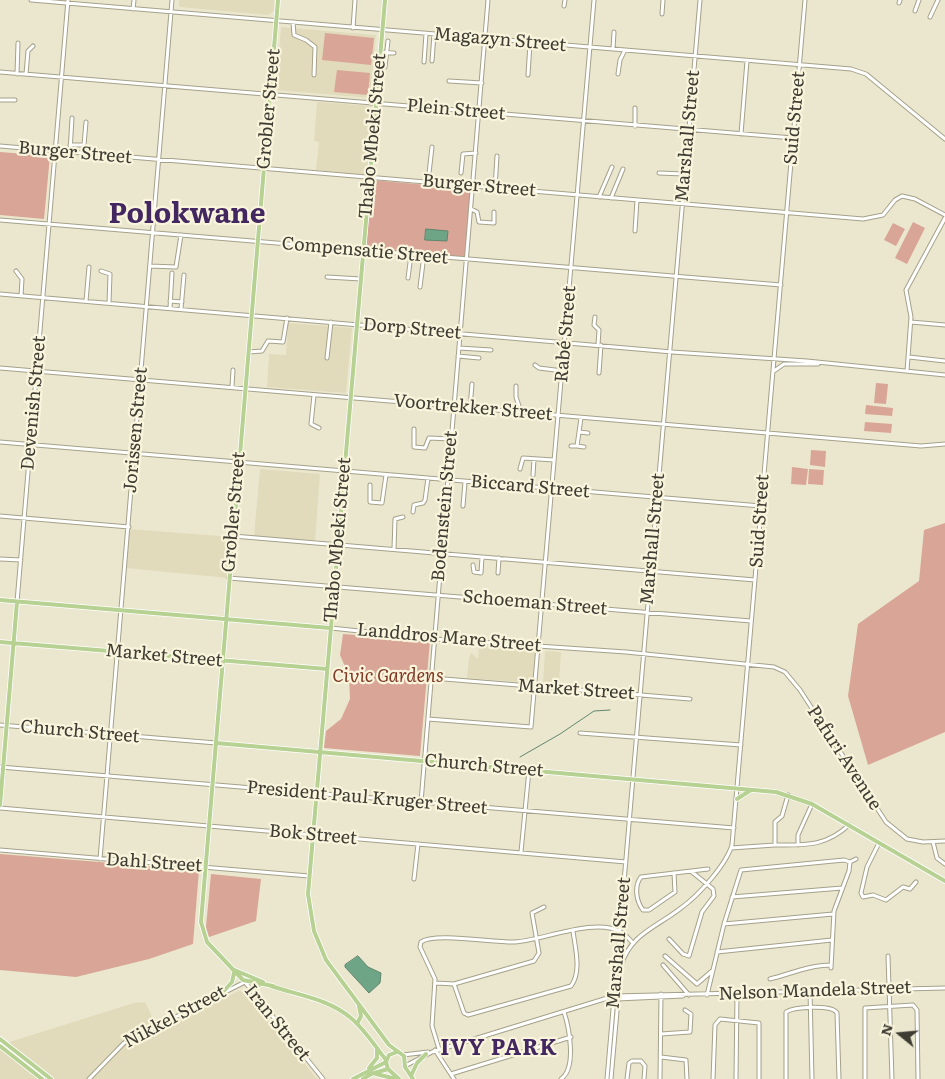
<!DOCTYPE html>
<meta charset="utf-8">
<style>
body{margin:0}
#map{position:relative;width:945px;height:1079px;overflow:hidden;background:#ebe7cf;font-family:Literata,serif}
canvas{display:block}
.north{position:absolute;left:875px;top:1009px;width:50px;height:50px;-webkit-text-stroke:4px #f9f4dc;paint-order:stroke;rotate:287deg;font-size:14px;font-weight:700;line-height:20px;text-align:center;color:#3e3c33}
.north::after{content:'';display:block;margin:auto;width:18px;height:22px;background:#3e3c33;clip-path:polygon(50% 0,100% 100%,50% 72%,0 100%)}
</style>
<div id="map">
<canvas width="945" height="1079"></canvas>
<div class="north">N</div>
</div>
<script>
const g = document.querySelector('canvas').getContext('2d');
g.lineJoin = 'round';
function fillPath(path, color) { g.fillStyle = color; g.fill(path, 'evenodd'); }
function strokePath(path, color, width, dash) { g.strokeStyle = color; g.lineWidth = width; g.lineCap = dash ? 'butt' : 'round'; g.setLineDash(dash || []); g.stroke(path); }
function write(font, color, halo, rows, align = 'center') {
  g.font = font + ' Literata,serif'; g.lineWidth = 4.5; g.setLineDash([]); g.textBaseline = 'middle'; g.strokeStyle = halo; g.fillStyle = color; for (const [text, x, y, turn = 0] of rows) {
    g.save(); g.translate(x, y); g.rotate((+turn || 0) * Math.PI / 180); g.textAlign = isNaN(turn) ? turn : align; if (halo) g.strokeText(text, 0, 0); g.fillText(text, 0, 0); g.restore();
  }
}
fillPath(new Path2D(`
 M 179,0 L 274,0 L 274,11 L 268,15 L 179,7 Z
 M 281,27 L 376,35 L 370,98 L 276,90 Z
 M 317,102 L 372,106 L 367,175 L 316,170 L 319,142 L 314,141 Z
 M 288,323 L 352,328 L 346,393 L 267,387 L 269,354 L 286,355 Z
 M 260,469 L 320,474 L 315,542 L 254,536 Z
 M 129,529 L 232,537 L 228,578 L 126,568 Z
 M 479,646 L 537,647 L 533,683 L 467,678 L 469,658 L 471,653 L 478,659 Z
 M 545,651 L 561,652 L 559,684 L 543,683 Z
 M 239,991 L 247,993 L 317,1079 L 0,1079 L 0,1045 L 134,1003 L 145,1002 L 158,1029 Z`), '#e1dbbb');
fillPath(new Path2D(`
 M 325,33 L 374,38 L 371,65 L 322,60 Z
 M 337,70 L 370,73 L 368,95 L 334,92 Z
 M 0,152 L 50,156 L 44,219 L 0,215 Z
 M 372,180 L 471,189 L 465,258 L 398,252 L 398,245 L 398,253 L 366,250 Z
 M 913,222 L 925,228 L 907,264 L 895,258 Z
 M 893,223 L 905,229 L 896,246 L 884,240 Z
 M 876,383 L 888,384 L 886,404 L 874,403 Z
 M 866,405 L 893,408 L 892,416 L 865,414 Z
 M 865,422 L 892,424 L 891,433 L 864,431 Z
 M 811,450 L 826,451 L 825,467 L 810,465 Z
 M 792,467 L 808,469 L 806,485 L 791,484 Z
 M 809,469 L 824,470 L 823,485 L 808,484 Z
 M 945,523 L 945,732 L 868,765 L 848,696 L 858,624 L 919,581 L 924,530 Z
 M 343,634 L 430,641 L 420,756 L 324,748 L 326,731 L 341,719 L 350,699 L 349,676 L 340,655 Z
 M 0,854 L 199,870 L 193,944 L 149,959 L 76,977 L 0,970 Z
 M 211,874 L 261,879 L 256,921 L 209,937 L 206,927 Z`), '#d9a596');
const water = new Path2D(`
 M 426,229 L 448,231 L 447,241 L 425,240 Z
 M 358,956 L 368,967 L 381,973 L 380,983 L 369,993 L 345,967 L 345,965 Z`);
fillPath(water, '#6ea587');
strokePath(water, '#60866e', 1);
strokePath(new Path2D(`
 M 520,757 L 560,734 L 594,711 L 610,710`), '#60866e', 1);
const minor = new Path2D(`
 M 31,0 L 851,69 L 866,74 L 945,139
 M 899,3 L 900,0
 M 564,6 L 565,0
 M 133,9 L 134,0
 M 915,11 L 919,0
 M 662,14 L 663,0
 M 930,17 L 938,0
 M 293,22 L 294,35 L 306,40 L 315,47 L 314,75
 M 353,28 L 355,0
 M 613,49 L 614,32
 M 380,52 L 394,53
 M 432,61 L 434,34
 M 424,62 L 426,34
 M 385,67 L 388,41
 M 0,72 L 793,138
 M 17,74 L 18,43
 M 26,74 L 28,51 L 33,46
 M 618,74 L 620,60 L 625,50
 M 528,75 L 530,43
 M 449,81 L 482,83
 M 0,100 L 15,100
 M 635,108 L 635,126
 M 741,134 L 747,61
 M 70,145 L 84,145 L 86,122
 M 0,146 L 863,219 L 883,215 L 895,200 L 902,196 L 915,199 L 945,215
 M 70,152 L 72,118
 M 461,173 L 463,154 L 476,153
 M 659,173 L 684,174
 M 428,182 L 432,147
 M 495,188 L 497,156
 M 599,197 L 612,167
 M 611,198 L 623,169
 M 471,209 L 477,212 L 479,222 L 494,223 L 494,212
 M 0,220 L 781,285
 M 635,231 L 637,200
 M 150,266 L 176,267 L 181,235
 M 16,271 L 22,279 L 21,296
 M 101,271 L 110,274 L 109,303
 M 327,277 L 361,279
 M 408,278 L 411,255
 M 420,287 L 424,255
 M 0,294 L 672,352 L 807,361 L 945,375
 M 86,301 L 89,267
 M 170,301 L 182,302
 M 170,308 L 172,273
 M 181,309 L 184,275
 M 595,317 L 594,325 L 599,330 L 598,345
 M 911,322 L 945,325
 M 459,348 L 491,350
 M 249,352 L 262,351 L 268,341 L 283,342 L 287,318
 M 458,356 L 479,358
 M 909,357 L 945,361
 M 327,358 L 331,322
 M 535,365 L 539,368 L 563,371
 M 0,368 L 921,446 L 945,444
 M 774,371 L 784,364 L 818,364
 M 907,371 L 911,317 L 906,290 L 945,218
 M 599,373 L 601,345
 M 516,386 L 516,397 L 521,412
 M 232,387 L 233,370
 M 314,395 L 311,424 L 319,428
 M 470,408 L 472,384
 M 581,418 L 577,446 L 584,447
 M 414,429 L 414,447 L 425,448 L 429,438 L 451,439
 M 579,432 L 588,433
 M 0,442 L 761,506
 M 571,446 L 577,446
 M 520,469 L 523,458 L 554,460
 M 533,475 L 534,459
 M 370,485 L 370,502 L 382,503 L 386,475
 M 463,506 L 465,482
 M 413,512 L 414,505 L 423,503 L 425,500 L 428,478
 M 0,516 L 129,527
 M 233,536 L 755,580
 M 394,549 L 395,519 L 403,517
 M 0,559 L 21,560
 M 473,565 L 474,572 L 481,573 L 482,557
 M 498,573 L 499,558
 M 229,578 L 751,621
 M 17,602 L 68,0
 M 331,628 L 435,639 L 626,652 L 774,667 L 785,672 L 800,690 L 886,822 L 907,839 L 923,842 L 945,841
 M 432,678 L 690,699
 M 428,719 L 531,727 L 594,0
 M 0,725 L 216,743
 M 580,733 L 741,745
 M 0,767 L 734,828
 M 788,795 L 782,816 L 775,822 L 775,845 C 805,845 825,847 849,825
 M 421,802 L 488,0
 M 0,808 L 626,862
 M 933,842 L 937,858 L 945,864
 M 879,843 L 867,867 L 861,893 L 863,897 L 873,895 L 886,900 L 903,887 L 910,889 L 916,882
 M 798,845 L 798,835 L 812,804
 M 731,848 L 775,845
 M 0,850 L 309,876
 M 521,852 L 529,770
 M 100,859 L 172,0
 M 850,862 L 856,859
 M 674,873 L 675,892 L 649,910 L 643,910 C 636,901 634,886 641,877 L 708,869
 M 414,879 L 418,844
 M 732,897 L 842,888
 M 724,924 L 833,914
 M 669,939 L 683,954 L 689,956 L 702,912 L 714,896 L 713,889 L 692,872
 M 717,952 L 832,940
 M 665,956 L 697,984 L 712,971
 M 888,956 L 892,1079
 M 663,965 L 689,995
 M 831,968 L 834,911 L 849,871 L 850,862
 M 770,979 C 790,974 810,965 831,965
 M 436,983 L 454,984 L 534,961 L 539,953 L 532,913 L 544,907
 M 454,984 L 464,1013 L 468,1015 L 571,986 C 582,972 575,947 573,931
 M 810,991 L 812,1079
 M 707,995 L 724,924 L 741,870 L 844,860 L 850,862
 M 617,999 L 683,996
 M 661,1034 L 690,1032 L 691,1014 L 685,1010
 M 439,1049 L 432,1026 L 435,979 L 420,947 L 421,942 C 434,932 495,943 515,942 C 544,940 595,917 621,932 C 625,934 629,939 632,942
 M 435,1050 L 454,1079
 M 403,1055 L 428,1052
 M 661,1057 L 686,1060 L 687,1079
 M 405,1066 L 432,1052 L 614,996 L 945,988
 M 451,1074 L 571,1037
 M 89,1079 L 124,1043 L 245,982 L 323,1079
 M 561,1079 C 577,1068 569,1027 564,1012
 M 607,1079 L 700,0
 M 611,1079 L 621,966 C 630,934 657,927 681,908 C 698,896 726,865 732,845 L 805,0
 M 627,1079 L 629,1063 L 632,1061 L 641,1061 L 645,1066 L 644,1079
 M 660,1079 L 661,994
 M 713,1079 L 715,1025 L 720,1019 L 759,1023 L 759,1079
 M 736,1079 L 737,993
 M 786,1079 L 786,1012 C 794,1007 832,1004 837,1013 L 839,1079
 M 865,1079 L 865,1008 L 913,1005 L 917,1010 L 918,1079`);
const major = new Path2D(`
 M 385,0 L 308,894 L 314,931 L 326,960 L 389,1045 L 404,1056 L 405,1067 L 413,1079
 M 0,600 L 330,628
 M 0,642 L 327,669
 M 216,743 L 776,792 L 812,804 L 945,881
 M 737,799 L 751,790
 M 0,805 L 17,602
 M 232,969 L 263,982
 M 271,986 C 298,995 329,999 351,1018 C 365,1030 375,1046 386,1060
 M 273,986 L 243,980 L 207,942 L 201,922 L 278,0
 M 222,993 L 232,982 L 234,973
 M 259,997 L 256,989 L 260,984
 M 357,1024 L 361,1016 L 359,1006
 M 0,1039 L 51,1079
 M 0,1046 L 42,1079
 M 397,1052 L 389,1055 L 386,1062 L 388,1069 L 399,1079
 M 369,1068 L 377,1058 L 377,1050
 M 376,1074 L 396,1079
 M 411,1076 L 417,1063 L 426,1054
 M 353,1079 L 386,1062
 M 363,1079 L 371,1074 L 388,1069`);
strokePath(minor, '#a5a18a', 5);
strokePath(major, '#fff', 5.5);
strokePath(minor, '#fff', 3);
strokePath(major, '#b6d192', 4);
write('18px', '#3e3c33', '#f9f4dc', [
 ["Magazyn Street",500,40,5],
 ["Grobler Street",269,109,-85],
 ["Plein Street",456,110,5],
 ["Suid Street",795,118,-85],
 ["Thabo Mbeki Street",373,136,-85],
 ["Marshall Street",688,136,-85],
 ["Burger Street",75,153,5],
 ["Burger Street",479,186,5],
 ["Compensatie Street",365,251,5],
 ["Dorp Street",412,329,5],
 ["Rabé Street",566,334,-85],
 ["Devenish Street",34,403,-85],
 ["Voortrekker Street",473,408,5],
 ["Jorissen Street",136,430,-85],
 ["Biccard Street",530,487,5],
 ["Bodenstein Street",445,506,-85],
 ["Grobler Street",234,512,-85],
 ["Suid Street",760,521,-86],
 ["Marshall Street",653,539,-85],
 ["Thabo Mbeki Street",338,540,-85],
 ["Schoeman Street",535,603,5],
 ["Landdros Mare Street",449,638,5],
 ["Market Street",164,656,5],
 ["Market Street",576,690,4],
 ["Church Street",80,732,5],
 ["Pafuri Avenue",844,758,57],
 ["Church Street",484,766,5],
 ["President Paul Kruger Street",367,798,5],
 ["Bok Street",313,835,5],
 ["Dahl Street",154,863,4],
 ["Marshall Street",619,943,-85],
 ["Nelson Mandela Street",815,991,-2],
 ["Nikkel Street",175,1017,-28],
 ["Iran Street",277,1023,51]
]);
write('italic 18px', '#803925', '#f9f4dc', [
 ["Civic Gardens",388,677]
]);
g.letterSpacing = '1px';
write('bold 22px', '#432760', '#f9f4dc', [
 ["IVY PARK",499,1049]
]);
g.letterSpacing = '0px';
write('bold 28px', '#432760', '#f9f4dc', [
 ["Polokwane",187,215]
]);
</script>
